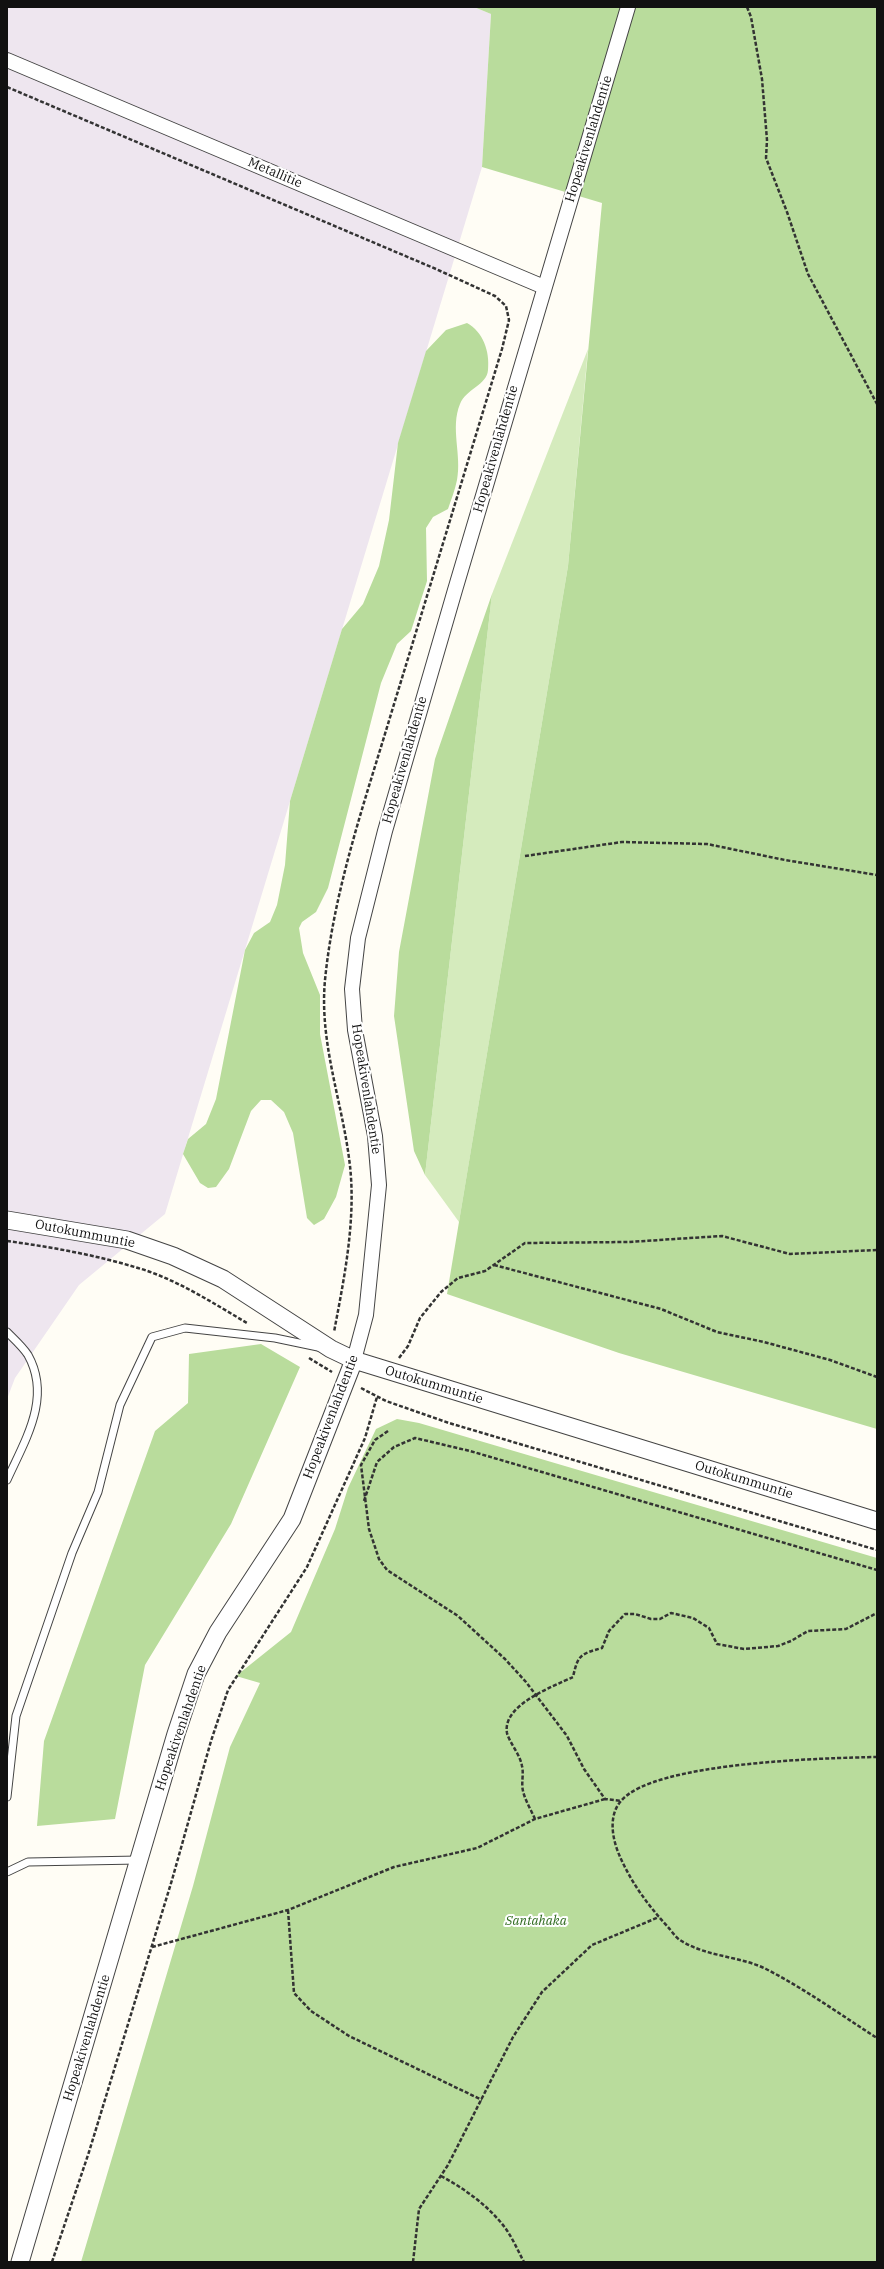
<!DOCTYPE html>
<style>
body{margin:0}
#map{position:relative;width:884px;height:2269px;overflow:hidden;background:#fffdf5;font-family:"IBM Plex Serif",serif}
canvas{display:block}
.frame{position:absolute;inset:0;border:8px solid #111;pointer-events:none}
</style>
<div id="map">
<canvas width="884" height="2269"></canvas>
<div class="frame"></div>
</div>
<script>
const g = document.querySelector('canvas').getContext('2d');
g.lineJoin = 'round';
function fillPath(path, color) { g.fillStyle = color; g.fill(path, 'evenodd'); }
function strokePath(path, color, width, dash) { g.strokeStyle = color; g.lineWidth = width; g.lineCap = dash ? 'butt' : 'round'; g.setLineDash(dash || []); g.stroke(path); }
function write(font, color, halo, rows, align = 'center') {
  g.font = font + ' "IBM Plex Serif",serif'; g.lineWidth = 4; g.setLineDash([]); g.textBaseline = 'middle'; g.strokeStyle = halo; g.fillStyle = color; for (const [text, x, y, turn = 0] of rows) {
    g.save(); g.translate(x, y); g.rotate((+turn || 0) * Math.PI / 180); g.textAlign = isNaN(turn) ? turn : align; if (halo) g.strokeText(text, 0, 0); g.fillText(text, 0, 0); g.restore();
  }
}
fillPath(new Path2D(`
 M 7,7 L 474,7 L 491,14 L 482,167 L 165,1214 L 79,1285 L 15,1378 L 7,1399 Z`), '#eee6ef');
fillPath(new Path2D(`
 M 588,349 L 568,566 L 459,1222 L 425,1175 L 492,594 Z`), '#d5ebbd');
fillPath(new Path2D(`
 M 474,7 L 877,7 L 877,1429 L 619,1353 L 447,1294 L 568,566 L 602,203 L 482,167 L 491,14 Z
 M 467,323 C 483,332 490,351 488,370 C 487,385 466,389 460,404 C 450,428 462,455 457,480 C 455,490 451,500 448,509 L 433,517 L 426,528 L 427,581 L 411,631 L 397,644 L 381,683 L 328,888 L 316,912 L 302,922 L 299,928 L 303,953 L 320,995 L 320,1034 L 345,1165 L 336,1197 L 324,1219 L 314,1225 L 307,1218 L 293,1133 L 284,1112 L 271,1100 L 261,1100 L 251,1111 L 229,1169 L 216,1187 L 208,1188 L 200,1183 L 183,1154 L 188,1139 L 206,1124 L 216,1099 L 245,950 L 254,933 L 270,922 L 277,905 L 285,865 L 290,801 L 342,629 L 363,604 L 379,566 L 389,520 L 398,443 L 426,351 L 446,330 Z
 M 492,594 L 425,1175 L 414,1151 L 394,1016 L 399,952 L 435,759 Z
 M 261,1344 L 300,1367 L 231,1524 L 145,1665 L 115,1819 L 37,1826 L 44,1741 L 155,1431 L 188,1403 L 189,1354 Z
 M 397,1419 L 419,1423 L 877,1558 L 877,2262 L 81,2262 L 193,1886 L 230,1747 L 260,1683 L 236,1676 L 291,1632 L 335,1529 L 348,1488 L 376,1429 Z`), '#b9dc9c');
const service = new Path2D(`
 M 7,1332 C 14,1339 23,1347 28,1355 C 52,1398 25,1440 7,1480
 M 7,1797 L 16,1716 L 72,1553 L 98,1492 L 120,1405 L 152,1337 L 185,1328 L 275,1338 L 318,1347
 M 7,1872 L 28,1862 L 139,1860`);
const minor = new Path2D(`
 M 7,60 L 544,287
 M 354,1360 L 366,1315 L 379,1185 L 375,1136 L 355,1030 L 352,989 L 358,938 L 385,831 L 455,590 L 628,7`);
const tertiary = new Path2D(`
 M 7,1220 L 127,1240 L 173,1256 L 223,1279 L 331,1349 L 354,1360 L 877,1521
 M 20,2262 L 176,1734 L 196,1674 L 218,1632 L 292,1519 L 354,1360`);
strokePath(service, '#444', 9);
strokePath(minor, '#444', 16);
strokePath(tertiary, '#444', 19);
strokePath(new Path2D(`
 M 747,7 L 751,17 L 762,79 L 767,140 L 766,158 L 787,212 L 808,274 L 877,404
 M 7,87 L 436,269 L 495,296 L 506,306 L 509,320 L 502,349 C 465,471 428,593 391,714 C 365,801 334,889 325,980 C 319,1044 343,1103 350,1166 C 356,1221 344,1279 334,1332
 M 525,856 L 622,842 L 707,844 L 785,860 L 877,875
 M 7,1241 C 51,1247 96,1255 138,1268 C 176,1279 213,1303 247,1323
 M 494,1265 L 661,1309 L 717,1332 L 764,1342 L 830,1360 L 877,1377
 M 309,1358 L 332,1372
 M 399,1358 L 408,1346 L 420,1318 L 441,1292 L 458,1278 L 485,1271 L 525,1243 L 628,1242 L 722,1236 L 790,1254 L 877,1250
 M 361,1388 L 386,1401 L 449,1423 L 877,1550
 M 388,1431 L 375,1440 L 361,1465 L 369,1529 L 379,1559 L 387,1570 L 458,1616 L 505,1659 L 526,1682 L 567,1736 L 584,1769 L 605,1799 L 621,1801
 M 364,1501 L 377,1462 L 394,1447 L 415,1438 L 470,1451 L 877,1570
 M 877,1757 C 826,1758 653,1762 621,1801 C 607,1817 613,1842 621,1859 C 633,1885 648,1905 667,1926 C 671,1930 675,1937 680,1940 C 706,1957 740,1956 766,1969 C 805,1989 841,2015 877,2038
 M 535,1819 C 531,1810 525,1800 523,1791 C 521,1783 524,1774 522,1766 C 520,1754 509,1742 507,1733 C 502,1705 552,1687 573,1677 C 578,1655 580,1654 602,1648 L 609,1631 L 625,1614 L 635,1614 L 651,1619 L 660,1619 L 671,1613 L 693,1618 L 709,1628 L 717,1644 L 744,1649 L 778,1646 L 791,1641 L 808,1631 L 846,1629 L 877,1613
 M 288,1910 L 294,1993 L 311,2011 L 349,2036 L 482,2100
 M 152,1947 L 288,1910 L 394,1867 L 477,1848 L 535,1819 L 605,1799
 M 441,2176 C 465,2189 489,2206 506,2229 C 513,2239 518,2251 524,2262
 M 52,2262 L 89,2152 L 172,1880 L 211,1741 L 228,1690 L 307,1567 L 365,1438 L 377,1397
 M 413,2262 L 419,2209 L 448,2165 L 513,2037 L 542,1992 L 592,1945 L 659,1917`), '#333', 2.5, [4, 2]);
strokePath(service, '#fff', 7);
strokePath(minor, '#fff', 14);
strokePath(tertiary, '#fff', 17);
write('13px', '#111', '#fff', [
 ["Hopeakivenlahdentie",589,139,-73],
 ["Metallitie",275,173,23],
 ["Hopeakivenlahdentie",496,449,-74],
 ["Hopeakivenlahdentie",405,760,-74],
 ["Hopeakivenlahdentie",366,1089,81],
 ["Outokummuntie",85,1234,11],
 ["Outokummuntie",434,1385,17],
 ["Hopeakivenlahdentie",331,1417,-69],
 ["Outokummuntie",744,1480,17],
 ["Hopeakivenlahdentie",181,1728,-71],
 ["Hopeakivenlahdentie",87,2038,-73]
]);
write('italic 13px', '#2f6b1f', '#fff', [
 ["Santahaka",536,1921]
]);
</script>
